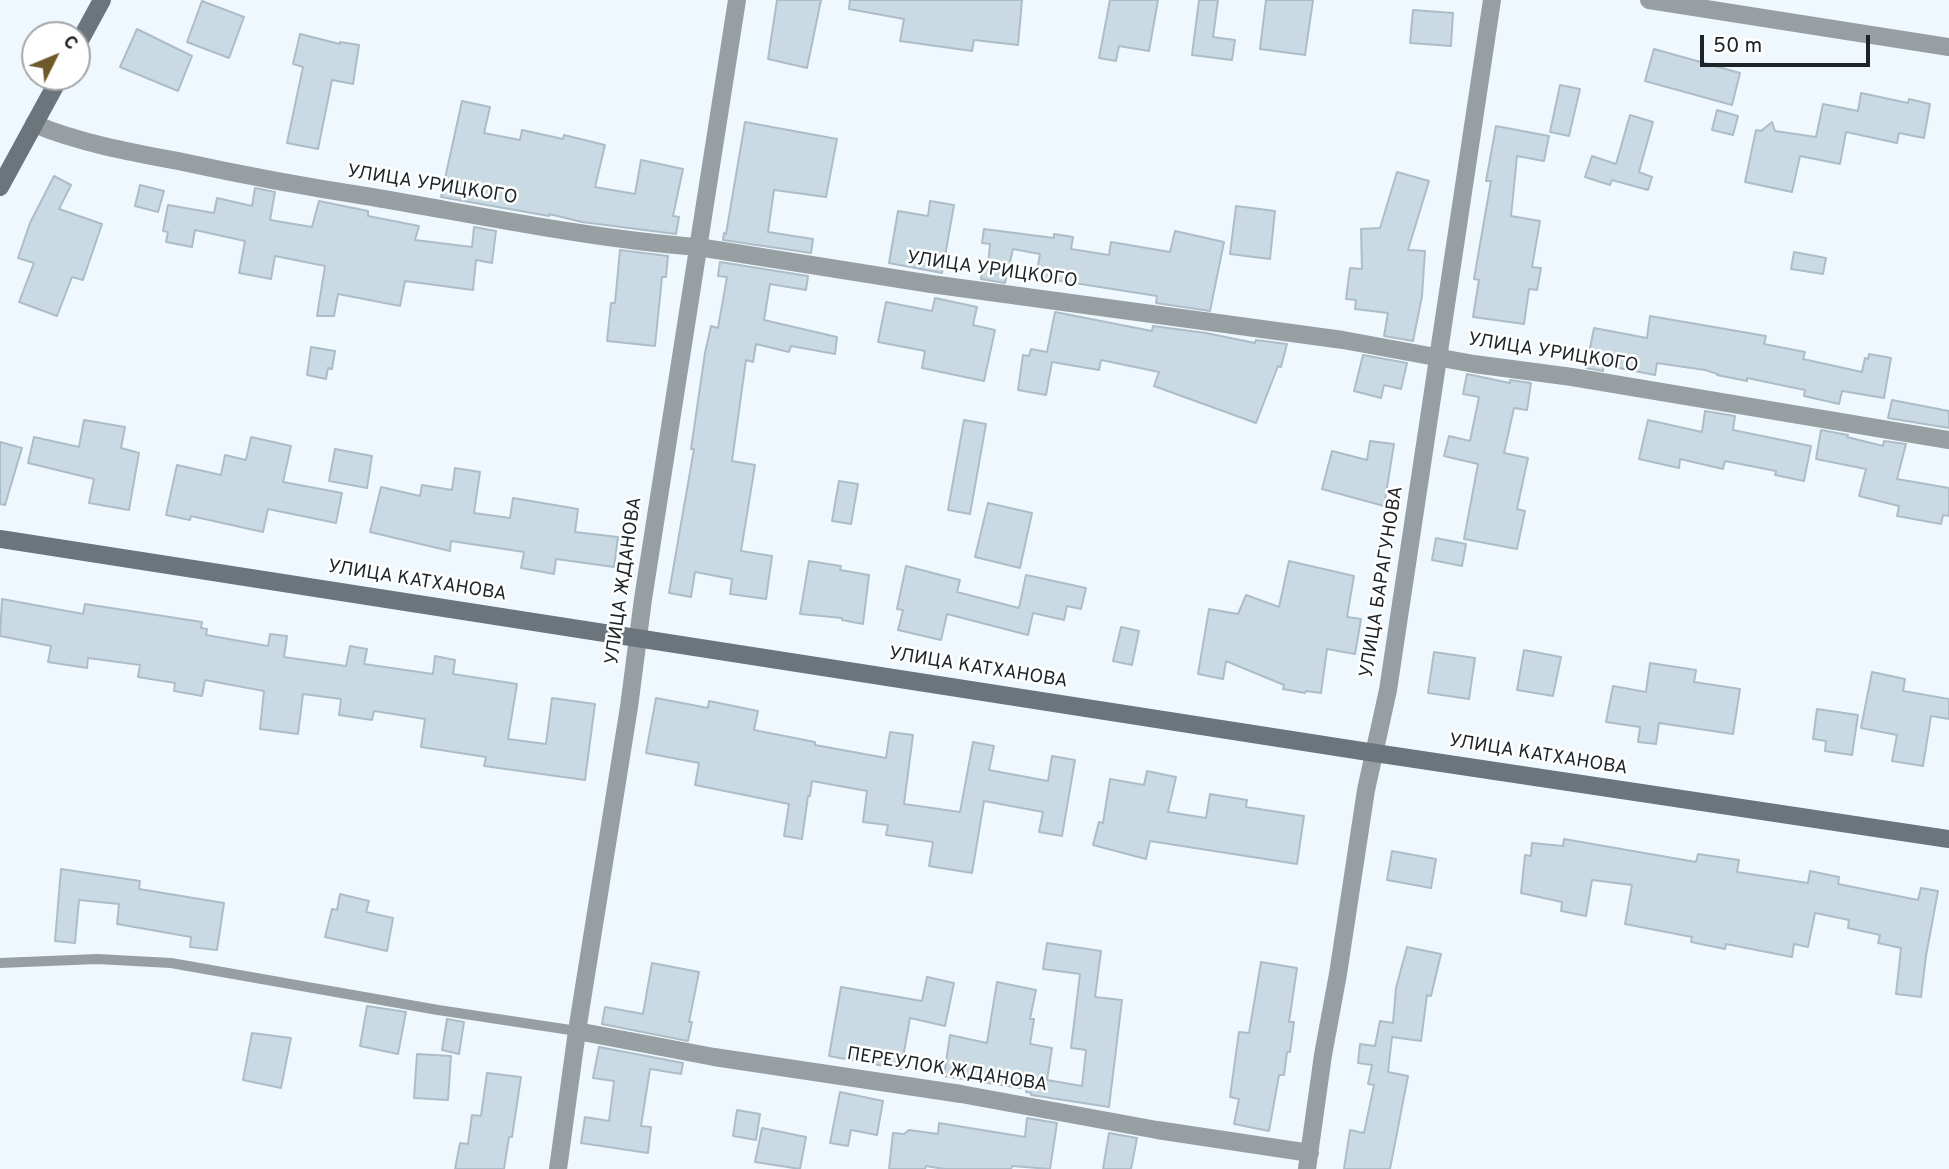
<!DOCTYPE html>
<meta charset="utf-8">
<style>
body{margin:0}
#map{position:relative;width:1949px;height:1169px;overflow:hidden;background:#eff8ff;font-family:Overpass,sans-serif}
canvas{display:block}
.north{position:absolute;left:21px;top:21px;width:70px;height:70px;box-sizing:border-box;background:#fff;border:2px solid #a5a7a8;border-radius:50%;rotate:47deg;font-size:19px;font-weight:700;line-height:28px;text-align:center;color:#1d2326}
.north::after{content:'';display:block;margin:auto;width:24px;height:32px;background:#6e5928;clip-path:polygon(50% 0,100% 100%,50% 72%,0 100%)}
.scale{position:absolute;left:1700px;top:35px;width:170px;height:32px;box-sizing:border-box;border:4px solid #1d2326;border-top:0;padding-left:9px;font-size:21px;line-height:24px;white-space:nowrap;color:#1d2326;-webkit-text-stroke:5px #fff;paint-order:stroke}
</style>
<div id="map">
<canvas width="1949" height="1169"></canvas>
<div class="north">С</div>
<div class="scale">50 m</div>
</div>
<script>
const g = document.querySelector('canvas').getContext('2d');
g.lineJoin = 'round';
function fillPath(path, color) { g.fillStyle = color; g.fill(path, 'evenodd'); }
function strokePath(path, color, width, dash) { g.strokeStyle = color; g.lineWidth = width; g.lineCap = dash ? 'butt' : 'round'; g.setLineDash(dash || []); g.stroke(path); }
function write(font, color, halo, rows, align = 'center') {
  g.font = font + ' Overpass,sans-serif'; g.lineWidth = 5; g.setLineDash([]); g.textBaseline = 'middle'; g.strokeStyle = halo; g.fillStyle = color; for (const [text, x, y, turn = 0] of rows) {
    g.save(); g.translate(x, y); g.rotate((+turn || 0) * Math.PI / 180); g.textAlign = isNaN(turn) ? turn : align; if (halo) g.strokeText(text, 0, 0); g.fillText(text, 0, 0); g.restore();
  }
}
const building = new Path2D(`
 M 777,0 L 821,0 L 807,68 L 768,59 Z
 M 850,0 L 1022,0 L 1018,45 L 974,40 L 972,51 L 900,41 L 904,19 L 849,9 Z
 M 1110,0 L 1158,0 L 1149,51 L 1119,46 L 1116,61 L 1099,58 Z
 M 1199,0 L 1218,0 L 1213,37 L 1235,40 L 1232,60 L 1192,55 Z
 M 1266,0 L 1313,0 L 1305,55 L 1260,49 Z
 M 202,1 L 244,17 L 229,58 L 187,42 Z
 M 1413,10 L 1453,13 L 1451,46 L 1410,43 Z
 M 137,29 L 192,56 L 178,91 L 120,67 Z
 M 300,34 L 340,44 L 340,42 L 359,45 L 353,84 L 332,80 L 318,149 L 287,143 L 303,67 L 293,64 Z
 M 1654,49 L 1740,73 L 1732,105 L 1645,81 Z
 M 1560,85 L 1580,89 L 1569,136 L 1550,132 Z
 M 1861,93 L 1908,103 L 1909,99 L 1930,104 L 1924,138 L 1899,133 L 1897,143 L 1846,132 L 1840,164 L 1800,156 L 1792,192 L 1745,182 L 1756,130 L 1761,131 L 1772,122 L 1775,131 L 1816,137 L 1823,104 L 1858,111 Z
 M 462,101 L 490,107 L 484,133 L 520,140 L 522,130 L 563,139 L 564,135 L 605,145 L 595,187 L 635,194 L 641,160 L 683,169 L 673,216 L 679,217 L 676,234 L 582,222 L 549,214 L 549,216 L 441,197 Z
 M 1717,110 L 1738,116 L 1733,135 L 1712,130 Z
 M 1630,115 L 1653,122 L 1639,172 L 1652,177 L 1648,190 L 1612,180 L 1610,185 L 1585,177 L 1592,156 L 1616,164 Z
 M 745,122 L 837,139 L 826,197 L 774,190 L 768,232 L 813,239 L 811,253 L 723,240 L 724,233 L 726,234 Z
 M 1496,126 L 1549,136 L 1544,161 L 1517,156 L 1511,216 L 1540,221 L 1532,267 L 1541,268 L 1537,290 L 1529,289 L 1524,324 L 1473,317 L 1479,280 L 1474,279 L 1491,181 L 1486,181 Z
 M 1397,172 L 1429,181 L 1408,250 L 1425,251 L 1422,296 L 1413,341 L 1384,336 L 1388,313 L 1355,309 L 1356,300 L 1346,299 L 1350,268 L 1362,269 L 1361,229 L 1380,228 Z
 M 54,176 L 71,185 L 59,209 L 102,224 L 83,280 L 72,277 L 57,316 L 19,302 L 34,263 L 18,258 L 30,223 Z
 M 140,185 L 164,191 L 158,212 L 135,206 Z
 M 255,188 L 275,192 L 270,220 L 312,227 L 319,201 L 368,211 L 368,216 L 419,226 L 415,240 L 472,247 L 474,227 L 496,231 L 492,263 L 476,260 L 473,290 L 405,281 L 400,306 L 338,294 L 334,316 L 317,316 L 325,266 L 275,256 L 271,279 L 239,273 L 245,241 L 195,230 L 192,247 L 166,242 L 168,232 L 163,231 L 168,205 L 214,213 L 217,198 L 252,206 Z
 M 930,201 L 954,205 L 942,273 L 889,263 L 898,211 L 928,216 Z
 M 1236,206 L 1275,211 L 1270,259 L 1230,254 Z
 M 984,229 L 1054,238 L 1054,234 L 1073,237 L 1071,249 L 1109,255 L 1111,242 L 1170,252 L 1175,231 L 1224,242 L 1210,311 L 1156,303 L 1157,296 L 1036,277 L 1040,254 L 1013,249 L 1005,283 L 981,279 L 983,264 L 988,265 L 990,244 L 982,243 Z
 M 620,250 L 668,256 L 666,277 L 662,277 L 655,346 L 607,341 L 611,303 L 615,303 Z
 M 1794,252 L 1826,258 L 1823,274 L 1791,269 Z
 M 720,262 L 808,276 L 806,290 L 770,284 L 764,320 L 837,337 L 835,354 L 791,346 L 789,352 L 756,344 L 753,362 L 746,360 L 732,461 L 755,465 L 741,551 L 772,556 L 766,599 L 730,594 L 732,579 L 695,572 L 691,597 L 669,593 L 694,449 L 691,449 L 705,353 L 711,326 L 718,328 L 727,277 L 718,276 Z
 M 935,298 L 977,307 L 973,325 L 995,330 L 984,381 L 922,368 L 925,351 L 878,342 L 886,302 L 932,311 Z
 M 1055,312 L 1152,331 L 1153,326 L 1206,333 L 1255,343 L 1256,340 L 1287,344 L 1281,367 L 1278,366 L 1256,423 L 1154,386 L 1159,372 L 1101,360 L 1099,370 L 1052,362 L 1046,395 L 1018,390 L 1023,355 L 1029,356 L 1031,349 L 1047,352 Z
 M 1650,316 L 1766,336 L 1764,344 L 1805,352 L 1803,359 L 1862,372 L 1865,358 L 1868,359 L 1869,354 L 1891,358 L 1884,398 L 1842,391 L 1839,404 L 1804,396 L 1805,390 L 1747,378 L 1747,381 L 1717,375 L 1718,374 L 1705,370 L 1657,363 L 1655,375 L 1604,365 L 1603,371 L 1586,368 L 1594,328 L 1647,338 Z
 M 311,347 L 335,351 L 332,369 L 328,368 L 326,379 L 307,375 Z
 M 1363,355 L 1407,363 L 1401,389 L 1384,385 L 1381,398 L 1354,391 Z
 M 1467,374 L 1510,383 L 1510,380 L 1531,383 L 1527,410 L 1514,408 L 1504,453 L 1528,458 L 1517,509 L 1525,511 L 1517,549 L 1464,539 L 1478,464 L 1444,456 L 1449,436 L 1470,441 L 1479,397 L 1463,394 Z
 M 1892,400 L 1949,411 L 1949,428 L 1888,418 Z
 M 1705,411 L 1735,416 L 1733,430 L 1811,446 L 1804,481 L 1775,475 L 1776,471 L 1725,461 L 1723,469 L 1680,459 L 1679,468 L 1639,459 L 1648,420 L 1702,432 Z
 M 84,420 L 125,427 L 121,448 L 139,453 L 129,510 L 89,503 L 94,479 L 28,463 L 34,437 L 79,447 Z
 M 964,420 L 986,424 L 970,514 L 948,510 Z
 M 1821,430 L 1848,435 L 1847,437 L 1883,446 L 1884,441 L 1906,444 L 1897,479 L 1949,488 L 1949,516 L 1943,515 L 1941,524 L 1897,516 L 1899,506 L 1859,496 L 1866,469 L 1816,459 Z
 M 251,437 L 291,446 L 283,482 L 342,493 L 336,523 L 268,509 L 263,532 L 191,516 L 190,520 L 166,515 L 177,465 L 221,475 L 225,455 L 246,460 Z
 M 1370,441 L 1394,444 L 1384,506 L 1322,489 L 1332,451 L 1367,460 Z
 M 0,442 L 22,448 L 5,505 L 0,504 Z
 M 335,449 L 372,456 L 367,488 L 329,481 Z
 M 455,468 L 480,472 L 474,513 L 510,518 L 513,498 L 578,509 L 575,532 L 618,537 L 614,567 L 556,559 L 554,574 L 521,568 L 524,552 L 451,541 L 450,551 L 370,532 L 381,487 L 420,496 L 422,485 L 452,490 Z
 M 839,481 L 858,484 L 851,524 L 832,521 Z
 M 988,503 L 1032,513 L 1020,568 L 975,557 Z
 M 1436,538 L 1466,544 L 1462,566 L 1432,560 Z
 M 809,561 L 841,566 L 840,570 L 869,575 L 863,624 L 842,620 L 842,618 L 800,614 Z
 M 1289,561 L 1354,576 L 1347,617 L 1361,619 L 1355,654 L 1327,649 L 1321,693 L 1306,691 L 1305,693 L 1283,689 L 1284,685 L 1226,661 L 1223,679 L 1198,674 L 1209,609 L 1238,614 L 1246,595 L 1279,607 Z
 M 906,566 L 960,580 L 957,592 L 1019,608 L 1026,575 L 1086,588 L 1081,609 L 1067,606 L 1064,620 L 1033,613 L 1028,635 L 947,614 L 941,640 L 898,630 L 903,610 L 897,609 Z
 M 2,599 L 83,614 L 85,604 L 202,622 L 201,628 L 207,629 L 206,635 L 268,646 L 270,634 L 287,636 L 284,657 L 346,666 L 350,646 L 367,649 L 364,664 L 433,674 L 435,656 L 455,660 L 453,674 L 517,684 L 508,739 L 546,744 L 552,698 L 595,704 L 585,780 L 484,766 L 486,757 L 421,747 L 425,719 L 374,711 L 372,720 L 339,715 L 341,699 L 303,694 L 298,734 L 260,729 L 264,691 L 205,680 L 202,696 L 174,691 L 175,683 L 138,677 L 140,665 L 88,658 L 87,668 L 48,662 L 51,646 L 0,636 Z
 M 1121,627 L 1139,631 L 1132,665 L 1113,661 Z
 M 1524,650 L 1561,657 L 1553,696 L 1517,690 Z
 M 1434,652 L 1475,658 L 1469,699 L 1428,693 Z
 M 1650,663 L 1696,670 L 1694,682 L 1740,689 L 1733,734 L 1659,723 L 1656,744 L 1638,742 L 1640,727 L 1606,722 L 1613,686 L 1646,692 Z
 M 1872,672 L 1905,679 L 1903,691 L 1949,699 L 1949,719 L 1931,716 L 1923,766 L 1892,761 L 1897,735 L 1861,728 Z
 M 656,698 L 708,708 L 709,701 L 758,711 L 754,730 L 815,742 L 815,745 L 886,758 L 890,732 L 913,735 L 904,804 L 960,812 L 973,742 L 994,746 L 989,770 L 1048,781 L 1052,756 L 1075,760 L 1062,836 L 1039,832 L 1043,812 L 984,801 L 972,873 L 929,866 L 933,842 L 886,835 L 888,825 L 863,822 L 867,791 L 812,781 L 810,796 L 808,796 L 802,839 L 784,836 L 789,804 L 695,785 L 699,763 L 646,753 Z
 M 1817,709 L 1858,715 L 1852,755 L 1825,751 L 1826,741 L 1813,739 Z
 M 1147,771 L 1176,777 L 1168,812 L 1206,818 L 1210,794 L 1247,800 L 1246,807 L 1304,816 L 1297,864 L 1150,841 L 1146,859 L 1093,845 L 1099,822 L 1103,823 L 1110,779 L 1144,785 Z
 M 1564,839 L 1696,862 L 1698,854 L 1739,860 L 1737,872 L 1808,883 L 1810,871 L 1839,877 L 1838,884 L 1918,900 L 1921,888 L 1938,891 L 1926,956 L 1921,997 L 1896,994 L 1901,948 L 1878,943 L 1880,935 L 1848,928 L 1849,920 L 1815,913 L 1808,947 L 1794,944 L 1792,957 L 1726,944 L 1725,949 L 1691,942 L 1692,937 L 1625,924 L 1632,885 L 1592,880 L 1586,916 L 1561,911 L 1562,902 L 1521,893 L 1525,855 L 1531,856 L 1532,843 L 1563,846 Z
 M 1392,851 L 1436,859 L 1431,888 L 1387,880 Z
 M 61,869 L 140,881 L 139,889 L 224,903 L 217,950 L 190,947 L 191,937 L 117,924 L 119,904 L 79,900 L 75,943 L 55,941 Z
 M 340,894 L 369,901 L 366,912 L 393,918 L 387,951 L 325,937 L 332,909 L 337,910 Z
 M 1047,943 L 1101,951 L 1095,997 L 1122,1000 L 1109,1107 L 1031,1095 L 1031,1093 L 1026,1092 L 1027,1089 L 944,1076 L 950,1035 L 987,1043 L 997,982 L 1036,990 L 1030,1019 L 1034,1019 L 1030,1044 L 1052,1048 L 1047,1080 L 1082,1086 L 1086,1050 L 1071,1048 L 1080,974 L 1043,969 Z
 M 1407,947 L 1441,954 L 1431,996 L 1427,995 L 1421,1041 L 1392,1037 L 1388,1072 L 1408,1076 L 1390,1169 L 1344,1169 L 1350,1130 L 1364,1133 L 1374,1085 L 1368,1084 L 1372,1065 L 1358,1063 L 1360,1044 L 1375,1046 L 1380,1021 L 1393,1023 L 1396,988 Z
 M 1261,962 L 1297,968 L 1289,1022 L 1294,1022 L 1290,1052 L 1287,1052 L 1284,1075 L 1279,1075 L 1269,1131 L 1234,1124 L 1239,1099 L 1230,1097 L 1239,1032 L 1249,1033 Z
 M 652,963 L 699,972 L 689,1022 L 692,1022 L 688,1041 L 602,1024 L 605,1007 L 643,1014 Z
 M 927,977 L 954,983 L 945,1026 L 910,1018 L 901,1069 L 829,1056 L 841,987 L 922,1001 Z
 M 367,1006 L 406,1012 L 398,1054 L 360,1046 Z
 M 447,1019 L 464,1022 L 459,1054 L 442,1050 Z
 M 252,1033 L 291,1038 L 281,1088 L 243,1080 Z
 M 599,1047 L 683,1063 L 681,1074 L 650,1069 L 641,1126 L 651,1127 L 648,1153 L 581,1143 L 585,1117 L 609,1121 L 614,1081 L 593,1078 Z
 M 417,1054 L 451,1056 L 448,1100 L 414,1098 Z
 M 487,1073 L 521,1077 L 512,1137 L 509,1137 L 504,1169 L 455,1169 L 460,1143 L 468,1144 L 472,1115 L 481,1116 Z
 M 840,1092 L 883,1101 L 877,1135 L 851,1130 L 848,1146 L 830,1143 Z
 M 737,1110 L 760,1114 L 756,1140 L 733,1136 Z
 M 1027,1118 L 1057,1123 L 1050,1169 L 1012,1166 L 1011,1169 L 944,1169 L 926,1166 L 925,1169 L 889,1169 L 893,1133 L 904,1134 L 909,1130 L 938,1134 L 939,1123 L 1025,1137 Z
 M 762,1128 L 806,1137 L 800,1169 L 755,1162 Z
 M 1109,1133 L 1137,1138 L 1131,1169 L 1103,1169 Z`);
fillPath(building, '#cadae4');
strokePath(building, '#adbdc7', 2);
strokePath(new Path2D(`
 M 0,963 L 97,959 L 171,963 L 438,1010 L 577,1031`), '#989fa3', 10);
strokePath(new Path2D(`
 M 1649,0 L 1949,47
 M 34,124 C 80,143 129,152 178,161 C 242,175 307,187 372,197 C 478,215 591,239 698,247 L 931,284 L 1343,340 L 1474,364 L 1572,377 L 1949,440
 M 577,1031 L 714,1057 L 961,1094 L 1157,1130 L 1310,1153
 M 558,1169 L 577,1031 L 629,707 L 643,599 L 737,0
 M 1307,1169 L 1323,1055 L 1338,974 L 1366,790 L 1388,690 L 1492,0`), '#989fa3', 18);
strokePath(new Path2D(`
 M 77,46 L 102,0
 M 0,187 L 60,77
 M 0,539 L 1375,753 L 1949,839`), '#6b757b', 18);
write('19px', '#1d2326', '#fff', [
 ["УЛИЦА УРИЦКОГО",432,186,9],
 ["УЛИЦА УРИЦКОГО",992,271,8],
 ["УЛИЦА УРИЦКОГО",1553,354,9],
 ["УЛИЦА ЖДАНОВА",625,581,-82],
 ["УЛИЦА КАТХАНОВА",417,582,9],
 ["УЛИЦА БАРАГУНОВА",1383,582,-81],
 ["УЛИЦА КАТХАНОВА",978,669,9],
 ["УЛИЦА КАТХАНОВА",1538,756,9],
 ["ПЕРЕУЛОК ЖДАНОВА",947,1071,9]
]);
</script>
